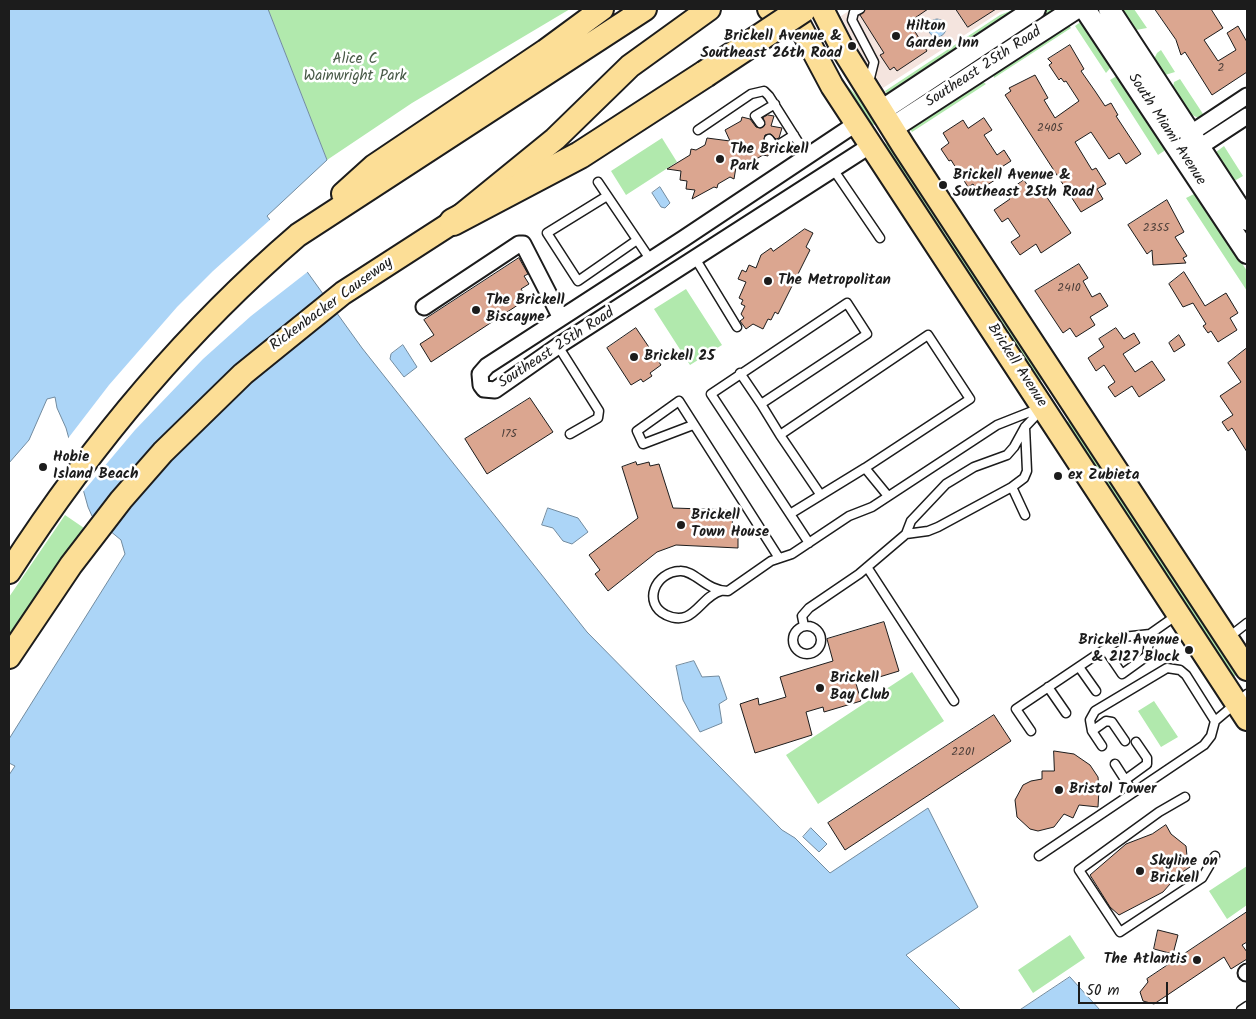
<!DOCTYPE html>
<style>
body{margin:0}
#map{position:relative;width:1256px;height:1019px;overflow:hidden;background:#fff;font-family:Kalam,sans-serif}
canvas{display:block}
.frame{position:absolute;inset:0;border:10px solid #1c1c1c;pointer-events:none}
.scale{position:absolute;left:1078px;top:982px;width:90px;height:22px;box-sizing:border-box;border:2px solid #1c1c1c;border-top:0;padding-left:6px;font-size:15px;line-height:18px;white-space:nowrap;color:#1c1c1c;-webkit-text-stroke:4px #fff;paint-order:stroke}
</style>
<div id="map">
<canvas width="1256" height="1019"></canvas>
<div class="frame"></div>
<div class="scale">50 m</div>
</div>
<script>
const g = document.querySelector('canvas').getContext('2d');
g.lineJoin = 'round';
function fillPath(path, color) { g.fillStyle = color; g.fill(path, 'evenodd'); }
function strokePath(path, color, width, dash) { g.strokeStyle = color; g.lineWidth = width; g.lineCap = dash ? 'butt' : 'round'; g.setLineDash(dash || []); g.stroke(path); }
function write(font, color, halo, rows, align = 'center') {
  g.font = font + ' Kalam,sans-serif'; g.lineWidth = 5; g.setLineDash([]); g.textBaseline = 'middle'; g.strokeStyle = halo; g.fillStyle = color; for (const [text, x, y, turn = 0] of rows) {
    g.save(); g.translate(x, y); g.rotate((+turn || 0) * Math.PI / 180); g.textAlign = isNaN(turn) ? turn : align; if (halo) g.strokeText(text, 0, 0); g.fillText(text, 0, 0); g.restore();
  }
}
fillPath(new Path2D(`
 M 852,9 L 1009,9 L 1000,12 L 883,88 L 853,41 L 841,16 Z`), '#f4e4de');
fillPath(new Path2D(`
 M 268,9 L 570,9 L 412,103 L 327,160 Z
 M 1015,9 L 1023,9 L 890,98 L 885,91 L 1000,15 Z
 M 1045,9 L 1053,9 L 1055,14 L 986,56 L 984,54 Z
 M 1121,9 L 1134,9 L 1147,28 L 1136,30 Z
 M 1082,21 L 1112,66 L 1106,73 L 1075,26 Z
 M 1067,22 L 1071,28 L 994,78 L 993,71 Z
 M 1161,50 L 1175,72 L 1165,75 L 1154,59 L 1157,53 Z
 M 833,70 L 869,109 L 878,126 L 864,122 Z
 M 1115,77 L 1120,77 L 1166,146 L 1164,151 L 1158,155 L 1110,80 Z
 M 1180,79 L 1205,117 C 1189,122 1181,99 1173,87 L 1174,82 Z
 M 980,80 L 986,84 L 912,132 L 907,125 Z
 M 876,136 L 888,145 L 948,238 L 967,254 L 1045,380 L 1040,380 L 979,286 L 954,258 Z
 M 662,138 L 677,162 L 626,195 L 611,171 Z
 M 1224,146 L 1243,176 L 1236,180 L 1233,180 L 1216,152 Z
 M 1196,193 L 1247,271 L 1247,291 L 1186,198 Z
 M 686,289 L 722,345 L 690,365 L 654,309 Z
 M 1065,421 L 1071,422 L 1238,672 L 1235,676 L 1231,677 L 1064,424 Z
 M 65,515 L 84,528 L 9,635 L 9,597 Z
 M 912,672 L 944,721 L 818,804 L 786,755 Z
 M 1154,701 L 1178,737 L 1161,747 L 1138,711 Z
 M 1247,866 L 1247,905 L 1227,919 L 1209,891 Z
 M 1070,935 L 1085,958 L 1033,993 L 1018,970 Z`), '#b1e9ad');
const water = new Path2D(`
 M 9,9 L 268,9 L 327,160 L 267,216 L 362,348 L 587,632 L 782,830 L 795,838 L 830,873 L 928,808 L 978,907 L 906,955 L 961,1010 L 9,1010 L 9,775 L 15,766 L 9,763 L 9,739 L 125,554 L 121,540 L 92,516 L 88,507 L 66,428 L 57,408 L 55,397 L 47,399 L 29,440 L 9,463 Z
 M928 28a9 9 0 1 1 18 0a9 9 0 1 1-18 0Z
 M 660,187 L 670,203 L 665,208 L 661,207 L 652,193 Z
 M 403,345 L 417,367 L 404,377 L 390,359 L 391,354 Z
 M 548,508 L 578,518 L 588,532 L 572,544 L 563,541 L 553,528 L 542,525 Z
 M 694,661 L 702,677 L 719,676 L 727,699 L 719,704 L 722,723 L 700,732 L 683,700 L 676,666 Z
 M 811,828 L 827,844 L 819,852 L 803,837 Z
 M 1070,977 L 1100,1010 L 1020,1010 Z`);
fillPath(water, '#acd5f7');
strokePath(water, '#728b9f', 1);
fillPath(new Path2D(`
 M 272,218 L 310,270 L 251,316 L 203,359 L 135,430 L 82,493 L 66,441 L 109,385 L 177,307 L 213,271 Z`), '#fff');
const building = new Path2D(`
 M 866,9 L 928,9 L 909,22 L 927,51 L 897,71 L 894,67 L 890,70 L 880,55 L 884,53 L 860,15 Z
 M 956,9 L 996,9 L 968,27 Z
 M 1155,9 L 1211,9 L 1223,28 L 1204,40 L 1218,61 L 1236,50 L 1227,33 L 1238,26 L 1247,42 L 1247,72 L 1212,95 L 1185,52 L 1181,55 L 1176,40 Z
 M 1070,45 L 1084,69 L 1081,71 L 1095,91 L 1105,106 L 1111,103 L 1118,115 L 1116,116 L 1141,154 L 1126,164 L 1119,153 L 1109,159 L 1091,132 L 1075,142 L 1092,170 L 1096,168 L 1106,184 L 1097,189 L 1103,199 L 1081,212 L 1005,95 L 1011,91 L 1009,88 L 1035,75 L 1048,98 L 1044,100 L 1055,118 L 1079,101 L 1066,81 L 1064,82 L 1061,78 L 1059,80 L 1049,65 L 1052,63 L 1048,59 Z
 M 768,115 L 774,116 L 771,126 L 782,128 L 779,138 L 776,139 L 771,134 L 765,135 L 764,140 L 770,149 L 768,156 L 763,155 L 746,165 L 745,171 L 736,167 L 734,179 L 730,177 L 718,184 L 717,188 L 714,187 L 692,199 L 695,190 L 686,189 L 687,181 L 680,180 L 681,171 L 667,169 L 690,155 L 691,149 L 696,150 L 705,145 L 707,138 L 730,141 L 725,130 L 741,121 L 742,117 L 750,119 L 756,127 L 761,128 L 765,125 L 763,118 Z
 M 984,118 L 992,130 L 984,135 L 997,155 L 1004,150 L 1011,161 L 997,170 L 1001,176 L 978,191 L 973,184 L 968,187 L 951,160 L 949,161 L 941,149 L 949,143 L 943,133 L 963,120 L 968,128 Z
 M 1024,180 L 1032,192 L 1040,187 L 1071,233 L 1041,253 L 1036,244 L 1020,255 L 1011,242 L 1020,236 L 1008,218 L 1002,222 L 994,210 L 1010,199 L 1006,193 Z
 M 1167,200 L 1184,232 L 1175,237 L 1187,256 L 1183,258 L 1186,263 L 1153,265 L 1152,250 L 1147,254 L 1128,225 Z
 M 805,229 L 813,233 L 806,247 L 810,250 L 778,314 L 775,312 L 771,320 L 768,319 L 763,329 L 753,324 L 746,329 L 740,321 L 744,318 L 741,314 L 745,306 L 741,304 L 743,300 L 739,298 L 746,282 L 738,279 L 742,270 L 746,272 L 749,265 L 756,268 L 761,255 L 771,248 L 773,251 Z
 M 519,258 L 528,274 L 524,276 L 529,284 L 521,289 L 527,299 L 431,362 L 420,344 L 434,335 L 424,320 Z
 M 1079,264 L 1088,278 L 1083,281 L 1092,297 L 1100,293 L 1108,306 L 1090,317 L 1095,325 L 1076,337 L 1070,328 L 1063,333 L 1035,291 Z
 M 1184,272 L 1205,306 L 1226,293 L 1238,313 L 1230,318 L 1237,330 L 1218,342 L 1211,331 L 1208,333 L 1203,326 L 1206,324 L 1193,303 L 1183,307 L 1169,284 Z
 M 636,328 L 661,365 L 650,373 L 652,376 L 643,382 L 641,379 L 631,385 L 607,348 Z
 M 1116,328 L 1124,339 L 1134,333 L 1140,343 L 1123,354 L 1135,372 L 1152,361 L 1165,380 L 1139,397 L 1132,386 L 1115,397 L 1108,387 L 1115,382 L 1104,365 L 1096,371 L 1088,358 L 1104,347 L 1099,339 Z
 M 1179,335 L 1185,345 L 1174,352 L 1169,343 Z
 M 1247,348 L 1247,452 L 1232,428 L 1228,431 L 1222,422 L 1233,415 L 1220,396 L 1241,382 L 1228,363 Z
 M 530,398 L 553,432 L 487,474 L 465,439 Z
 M 636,462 L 637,465 L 649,462 L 650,466 L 659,464 L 673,508 L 733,510 L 732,531 L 738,532 L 738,548 L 676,545 L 657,552 L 608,591 L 595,574 L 600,570 L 589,555 L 638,518 L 622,467 Z
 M 884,622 L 899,671 L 876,678 L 874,674 L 855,680 L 861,701 L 824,712 L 823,707 L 806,712 L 812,735 L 755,753 L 740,704 L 758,698 L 759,705 L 786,697 L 780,677 L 833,661 L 827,639 Z
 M 994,715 L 1011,741 L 845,850 L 828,823 Z
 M 1054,751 L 1074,754 L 1090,765 L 1098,777 L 1099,789 L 1098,807 L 1079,805 L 1073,818 L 1064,814 L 1054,827 L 1038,831 L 1030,829 L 1017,817 L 1015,800 L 1023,785 L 1031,781 L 1042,779 L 1042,771 L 1054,771 Z
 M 1166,825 L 1171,834 L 1186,846 L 1187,856 L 1193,865 L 1178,875 L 1163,892 L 1119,915 L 1110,907 L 1090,875 L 1126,844 L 1152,834 Z
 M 1247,912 L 1247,942 L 1242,945 L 1247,952 L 1247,959 L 1231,969 L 1224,957 L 1154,1004 L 1143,1001 L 1140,992 L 1148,982 L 1147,979 Z
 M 1158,930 L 1178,935 L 1173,954 L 1154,949 Z`);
fillPath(building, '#dba690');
strokePath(building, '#1c1c1c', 1);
const service = new Path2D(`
 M 860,9 L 854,12 L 852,20 L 874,62 L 869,82
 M 760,123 L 755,116 L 775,104
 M 698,130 L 751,94 L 764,91 L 769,96 L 807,156
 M 769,139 L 775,147 L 794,135
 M 833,169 L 880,238
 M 598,182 L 650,259
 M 607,196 L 547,233 L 578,281 L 637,240
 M 695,258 L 737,327
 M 558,346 L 599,411 L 598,418 L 570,434
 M 740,373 L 761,404
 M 693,425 L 643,444 L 637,431 L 679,401 L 779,558
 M 1025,427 L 1027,471 L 1024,478 L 1012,487 L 1025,515
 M 780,435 L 820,494
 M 865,468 L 970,399 L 928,335 L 780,435 L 761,404 L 867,334 L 847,303 L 711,394 L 790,514 L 865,468 L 888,496
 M 790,514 L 809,543
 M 906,534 L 928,531 L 938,527 L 1012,487
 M 867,567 L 954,701
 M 721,591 C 699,597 694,628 666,615 C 642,603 655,572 680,571 C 695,570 706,591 728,591 L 771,561 L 792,554 L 849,516 L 872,507 L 997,425 L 1040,408
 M 804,626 L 802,616 L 809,608 L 859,574 L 906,534 L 911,521 L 946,484 L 974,467 L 1007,455 L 1014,447 L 1025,427 L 1042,409
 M793 640a14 14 0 1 1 28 0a14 14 0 1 1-28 0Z
 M 1229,637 L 1247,623
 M 1105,649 L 1122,674 L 1147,656 L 1150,634
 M 1079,667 L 1096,691
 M 1048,687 L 1066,713
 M 1031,731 L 1016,709 L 1123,637 L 1150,634 L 1177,615
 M 1092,731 L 1106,721 L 1112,722 L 1125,741
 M 1102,746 L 1092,731 L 1090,720 L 1095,711 L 1167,668 L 1180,670 L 1186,675 L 1215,721
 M 1115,764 L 1133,792
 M 1125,780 L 1147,764 L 1147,758 L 1136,742
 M 1185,797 L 1159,812 L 1079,870 L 1120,932 L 1202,878 L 1215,856
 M 1039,856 L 1204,745 L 1211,736 L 1215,721 L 1247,694
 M 1241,1010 L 1247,1006`);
const minor = new Path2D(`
 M 857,123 L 683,239 L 487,366 L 480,374 L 481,385 L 484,389 L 495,390 L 558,346 L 871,145
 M 1182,139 L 1247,96
 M 1192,152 L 1247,116
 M 424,307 L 519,244 L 523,244 L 561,318
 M 1246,973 L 1247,972`);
const secondary = new Path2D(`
 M 1085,9 L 1247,253
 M 1109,9 L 1247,220
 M 881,111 L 1035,9
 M 892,128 L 1075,9`);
const primary = new Path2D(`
 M 769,9 L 800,30
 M 791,9 L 832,86 L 1247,719
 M 822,9 L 842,48 L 904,147 L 1247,669
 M 343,194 L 374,166 L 545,51 L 602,9
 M 9,572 C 89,448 185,332 298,235 L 645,9
 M 9,657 L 71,565 L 121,500 L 163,452 L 243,374 L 343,293 L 453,222 L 555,139 L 630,66 L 709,9`);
const motorway = new Path2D(`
 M 453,222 L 580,155 L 705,74`);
strokePath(service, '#1c1c1c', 11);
strokePath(minor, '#1c1c1c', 19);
strokePath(secondary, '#1c1c1c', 24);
strokePath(primary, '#1c1c1c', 26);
strokePath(motorway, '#1c1c1c', 30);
strokePath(service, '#fff', 8);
strokePath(minor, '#fff', 15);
strokePath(secondary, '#fff', 20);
strokePath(primary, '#fcde96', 22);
strokePath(motorway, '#fcde96', 26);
const motorwayBridge = new Path2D(`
 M 705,74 L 803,9`);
strokePath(motorwayBridge, '#1c1c1c', 30, []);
strokePath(motorwayBridge, '#fcde96', 26);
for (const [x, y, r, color] of [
 [896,36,5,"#1c1c1c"],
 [852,46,5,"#1c1c1c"],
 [720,159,5,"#1c1c1c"],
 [943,185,5,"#1c1c1c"],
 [768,281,5,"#1c1c1c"],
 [476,310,5,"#1c1c1c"],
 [634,357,5,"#1c1c1c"],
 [43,467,5,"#1c1c1c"],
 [1058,476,5,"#1c1c1c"],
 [681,525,5,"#1c1c1c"],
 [1189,650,5,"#1c1c1c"],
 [820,688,5,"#1c1c1c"],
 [1059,790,5,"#1c1c1c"],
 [1140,871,5,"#1c1c1c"],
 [1197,960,5,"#1c1c1c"]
]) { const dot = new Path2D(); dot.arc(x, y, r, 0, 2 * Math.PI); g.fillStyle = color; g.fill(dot); strokePath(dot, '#fff', 2); }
write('12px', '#4c3e39', null, [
 ["2",1221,69],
 ["2405",1050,129],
 ["2355",1156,229],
 ["2410",1069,289],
 ["175",509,435],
 ["2201",963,753]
]);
write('bold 15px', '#1c1c1c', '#fff', [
 ["Hilton",906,27],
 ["Garden Inn",906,44],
 ["Brickell Avenue &",842,37,"right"],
 ["Southeast 26th Road",842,54,"right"],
 ["The Brickell",730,150],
 ["Park",730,167],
 ["Brickell Avenue &",953,176],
 ["Southeast 25th Road",953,193],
 ["The Metropolitan",778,281],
 ["The Brickell",486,301],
 ["Biscayne",486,318],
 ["Brickell 25",644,357],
 ["Hobie",53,458],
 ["Island Beach",53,475],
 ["ex Zubieta",1068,476],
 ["Brickell",691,516],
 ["Town House",691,533],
 ["Brickell Avenue",1179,641,"right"],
 ["& 2127 Block",1179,658,"right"],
 ["Brickell",830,679],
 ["Bay Club",830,696],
 ["Bristol Tower",1069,790],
 ["Skyline on",1150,862],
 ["Brickell",1150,879],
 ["The Atlantis",1187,960,"right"]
], 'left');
write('15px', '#495a48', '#fff', [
 ["Alice C",355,60],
 ["Wainwright Park",355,77]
]);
write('15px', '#1c1c1c', '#fff', [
 ["Southeast 25th Road",984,68,-33],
 ["South Miami Avenue",1166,130,57],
 ["Rickenbacker Causeway",332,305,-36],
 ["Southeast 25th Road",557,349,-33],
 ["Brickell Avenue",1016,366,57]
]);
</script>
